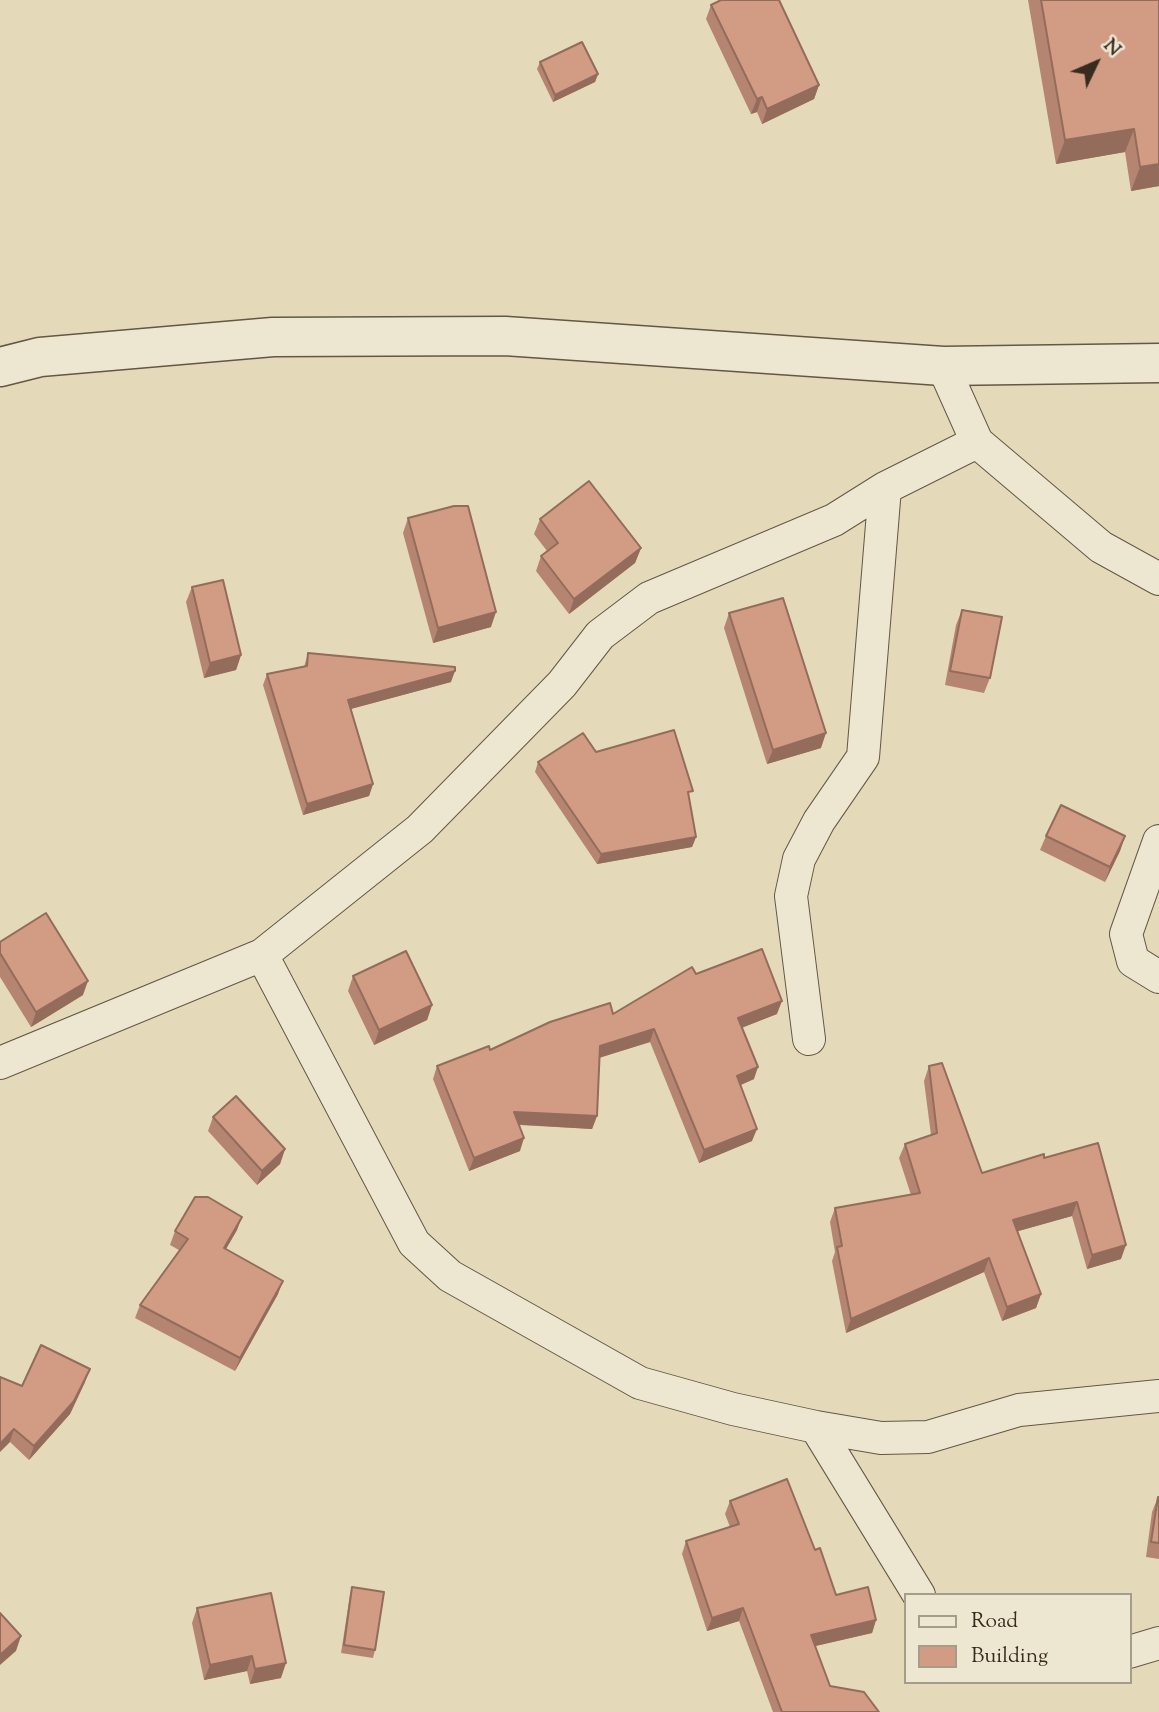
<!DOCTYPE html>
<style>
body{margin:0}
#map{position:relative;width:1159px;height:1712px;overflow:hidden;background:#e4dab9;font-family:"Sorts Mill Goudy",serif}
canvas{display:block}
.legend{position:absolute;left:904px;top:1593px;width:228px;height:91px;box-sizing:border-box;background:#ede7d2;border:2px solid #a59c8a;margin:0;padding:9px 12px;list-style:none;font-size:21px;color:#392b1d}
.legend li{display:flex;align-items:center;gap:14px;height:35px}
.legend b{width:35px;border:2px solid #a59c8a}
.north{position:absolute;left:1061px;top:28px;width:70px;height:70px;-webkit-text-stroke:5px #ede7d2;paint-order:stroke;rotate:46deg;font-size:19px;font-weight:700;line-height:28px;text-align:center;color:#392b1d}
.north::after{content:'';display:block;margin:auto;width:24px;height:32px;background:#392b1d;clip-path:polygon(50% 0,100% 100%,50% 72%,0 100%)}
</style>
<div id="map">
<canvas width="1159" height="1712"></canvas>
<ul class="legend">
<li><b style="height:9px;background:#ede7d2"></b>Road</li>
<li><b style="height:19px;background:#d29b84"></b>Building</li>
</ul>
<div class="north">N</div>
</div>
<script>
const g = document.querySelector('canvas').getContext('2d');
g.lineJoin = 'round';
function strokePath(path, color, width, dash) { g.strokeStyle = color; g.lineWidth = width; g.lineCap = dash ? 'butt' : 'round'; g.setLineDash(dash || []); g.stroke(path); }
function fillPath(path, color) { g.fillStyle = color; g.fill(path, 'evenodd'); }
const minor = new Path2D(`
 M 943,366 L 977,442 L 1101,547 L 1159,579
 M 1159,841 L 1126,934 L 1133,961 L 1159,977
 M 262,955 L 414,1243 L 450,1276 L 640,1383 L 733,1409 L 816,1427 L 881,1438 L 928,1437 L 1019,1410 L 1159,1396
 M 809,1039 L 791,896 L 799,859 L 819,821 L 863,757 L 885,488
 M 0,1063 L 262,955 L 420,829 L 562,684 L 600,635 L 649,598 L 834,520 L 885,488 L 977,442
 M 816,1427 L 919,1595
 M 1129,1652 L 1159,1643`);
const tertiary = new Path2D(`
 M 0,367 L 40,357 L 273,337 L 505,336 L 943,366 L 1159,363`);
strokePath(minor, '#645744', 34);
strokePath(tertiary, '#645744', 41);
strokePath(minor, '#ede7d2', 32);
strokePath(tertiary, '#ede7d2', 38);
fillPath(new Path2D(`
 M 1028,0 L 1159,0 L 1159,186 L 1131,191 L 1125,152 L 1056,164 Z
 M 711,5 L 819,85 L 814,99 L 762,124 L 757,112 L 751,114 L 706,19 Z
 M 540,62 L 598,74 L 595,82 L 553,102 L 537,69 Z
 M 408,518 L 491,627 L 433,643 L 403,533 Z
 M 540,519 L 641,548 L 635,563 L 569,614 L 536,571 L 541,556 L 547,551 L 534,534 Z
 M 192,587 L 241,655 L 236,670 L 204,678 L 186,602 Z
 M 962,610 L 990,678 L 984,693 L 945,685 L 956,625 Z
 M 729,613 L 821,748 L 767,764 L 724,628 Z
 M 308,653 L 451,682 L 351,709 L 373,784 L 369,796 L 303,815 L 263,685 L 267,674 L 304,667 Z
 M 596,752 L 689,800 L 696,837 L 692,847 L 597,864 L 535,772 L 538,762 Z
 M 1046,836 L 1125,836 L 1120,851 L 1105,882 L 1040,850 Z
 M 0,942 L 83,995 L 31,1027 L 0,977 Z
 M 696,974 L 777,1014 L 742,1027 L 754,1079 L 740,1085 L 752,1141 L 699,1163 L 650,1042 L 599,1058 L 597,1116 L 592,1129 L 519,1125 L 520,1151 L 469,1171 L 433,1079 L 437,1066 L 490,1050 L 613,1014 Z
 M 353,976 L 432,1005 L 427,1020 L 374,1045 L 348,991 Z
 M 929,1066 L 982,1173 L 1044,1158 L 1121,1259 L 1087,1269 L 1072,1216 L 1018,1231 L 1041,1294 L 1036,1308 L 1002,1321 L 984,1272 L 846,1333 L 832,1261 L 835,1252 L 830,1222 L 835,1208 L 911,1195 L 899,1158 L 905,1144 L 931,1135 L 924,1081 Z
 M 213,1117 L 285,1149 L 280,1164 L 257,1185 L 208,1131 Z
 M 237,1230 L 226,1249 L 278,1294 L 235,1371 L 135,1318 L 140,1305 L 179,1250 L 170,1245 L 175,1231 Z
 M 85,1382 L 70,1414 L 29,1460 L 10,1442 L 22,1386 Z
 M 1158,1497 L 1159,1497 L 1159,1559 L 1146,1557 L 1152,1512 Z
 M 730,1501 L 815,1550 L 836,1595 L 876,1620 L 872,1633 L 815,1646 L 830,1686 L 879,1712 L 773,1712 L 739,1621 L 707,1631 L 682,1554 L 686,1541 L 730,1527 L 725,1514 Z
 M 352,1587 L 375,1650 L 373,1658 L 341,1653 L 350,1595 Z
 M 197,1608 L 281,1678 L 250,1684 L 247,1671 L 204,1680 L 192,1623 Z`), '#b58572');
fillPath(new Path2D(`
 M 598,74 L 595,82 L 553,102 L 555,95 Z
 M 819,85 L 814,99 L 762,124 L 767,109 Z
 M 762,97 L 757,112 L 751,114 L 757,99 Z
 M 1134,129 L 1125,152 L 1056,164 L 1065,140 Z
 M 1159,164 L 1159,186 L 1131,191 L 1140,167 Z
 M 641,548 L 635,563 L 569,614 L 574,599 Z
 M 496,612 L 491,627 L 433,643 L 438,628 Z
 M 241,655 L 236,670 L 204,678 L 210,663 Z
 M 455,671 L 451,682 L 343,711 L 348,700 Z
 M 826,733 L 821,748 L 767,764 L 773,750 Z
 M 373,784 L 369,796 L 303,815 L 307,804 Z
 M 1125,836 L 1120,851 L 1105,882 L 1110,867 Z
 M 696,837 L 692,847 L 597,864 L 601,854 Z
 M 88,981 L 83,995 L 31,1027 L 36,1012 Z
 M 782,1001 L 777,1014 L 734,1031 L 738,1018 Z
 M 432,1005 L 427,1020 L 374,1045 L 379,1030 Z
 M 654,1029 L 650,1042 L 595,1059 L 600,1046 Z
 M 758,1067 L 754,1079 L 732,1089 L 737,1076 Z
 M 514,1112 L 597,1116 L 592,1129 L 510,1124 Z
 M 757,1129 L 752,1141 L 699,1163 L 704,1150 Z
 M 524,1138 L 520,1151 L 469,1171 L 474,1158 Z
 M 285,1149 L 280,1164 L 257,1185 L 262,1171 Z
 M 1077,1202 L 1072,1216 L 1008,1234 L 1013,1220 Z
 M 242,1217 L 237,1230 L 219,1261 L 224,1248 Z
 M 1126,1245 L 1121,1259 L 1087,1269 L 1092,1255 Z
 M 989,1258 L 984,1272 L 846,1333 L 851,1319 Z
 M 283,1281 L 278,1294 L 235,1371 L 240,1358 Z
 M 1041,1294 L 1036,1308 L 1002,1321 L 1007,1307 Z
 M 90,1369 L 85,1382 L 70,1414 L 29,1460 L 34,1446 Z
 M 14,1429 L 10,1442 L 0,1452 L 0,1444 Z
 M 743,1608 L 739,1621 L 707,1631 L 712,1618 Z
 M 876,1620 L 872,1633 L 807,1648 L 811,1635 Z
 M 21,1636 L 16,1651 L 0,1665 L 0,1655 Z
 M 252,1656 L 247,1671 L 204,1680 L 210,1665 Z
 M 286,1663 L 281,1678 L 250,1684 L 255,1669 Z`), '#936c5c');
const building = new Path2D(`
 M 721,0 L 779,0 L 819,85 L 767,109 L 762,97 L 757,99 L 711,5 Z
 M 1041,0 L 1159,0 L 1159,164 L 1140,167 L 1134,129 L 1065,140 Z
 M 582,42 L 598,74 L 555,95 L 540,62 Z
 M 589,481 L 641,548 L 574,599 L 541,556 L 558,543 L 540,519 Z
 M 454,506 L 468,506 L 496,612 L 438,628 L 408,518 Z
 M 223,580 L 241,655 L 210,663 L 192,587 Z
 M 783,598 L 826,733 L 773,750 L 729,613 Z
 M 962,610 L 1002,617 L 990,678 L 950,671 Z
 M 308,653 L 455,667 L 455,671 L 348,700 L 373,784 L 307,804 L 267,674 L 307,666 Z
 M 674,730 L 693,791 L 688,792 L 696,837 L 601,854 L 538,762 L 583,733 L 596,752 Z
 M 1061,805 L 1125,836 L 1110,867 L 1046,836 Z
 M 46,913 L 88,981 L 36,1012 L 0,953 L 0,942 Z
 M 762,949 L 782,1001 L 738,1018 L 758,1067 L 737,1076 L 757,1129 L 704,1150 L 654,1029 L 600,1046 L 597,1116 L 514,1112 L 524,1138 L 474,1158 L 437,1066 L 489,1046 L 490,1050 L 550,1022 L 610,1003 L 613,1014 L 692,967 L 696,974 Z
 M 406,951 L 432,1005 L 379,1030 L 353,976 Z
 M 942,1063 L 982,1173 L 1044,1154 L 1044,1158 L 1098,1143 L 1126,1245 L 1092,1255 L 1077,1202 L 1013,1220 L 1041,1294 L 1007,1307 L 989,1258 L 851,1319 L 837,1247 L 842,1246 L 835,1208 L 920,1193 L 905,1144 L 937,1133 L 929,1066 Z
 M 236,1096 L 285,1149 L 262,1171 L 213,1117 Z
 M 195,1197 L 208,1197 L 242,1217 L 224,1248 L 283,1281 L 240,1358 L 140,1305 L 188,1239 L 175,1231 Z
 M 41,1345 L 90,1369 L 74,1401 L 34,1446 L 14,1429 L 0,1444 L 0,1377 L 22,1386 Z
 M 787,1479 L 815,1550 L 820,1548 L 836,1595 L 868,1587 L 876,1620 L 811,1635 L 830,1686 L 864,1692 L 879,1712 L 782,1712 L 743,1608 L 712,1618 L 686,1541 L 739,1524 L 730,1501 Z
 M 1158,1497 L 1159,1497 L 1159,1543 L 1151,1542 Z
 M 352,1587 L 384,1592 L 375,1650 L 344,1645 Z
 M 271,1593 L 286,1663 L 255,1669 L 252,1656 L 210,1665 L 197,1608 Z
 M 0,1613 L 21,1636 L 0,1655 Z`);
fillPath(building, '#d29b84');
strokePath(building, '#936c5c', 2);
</script>
